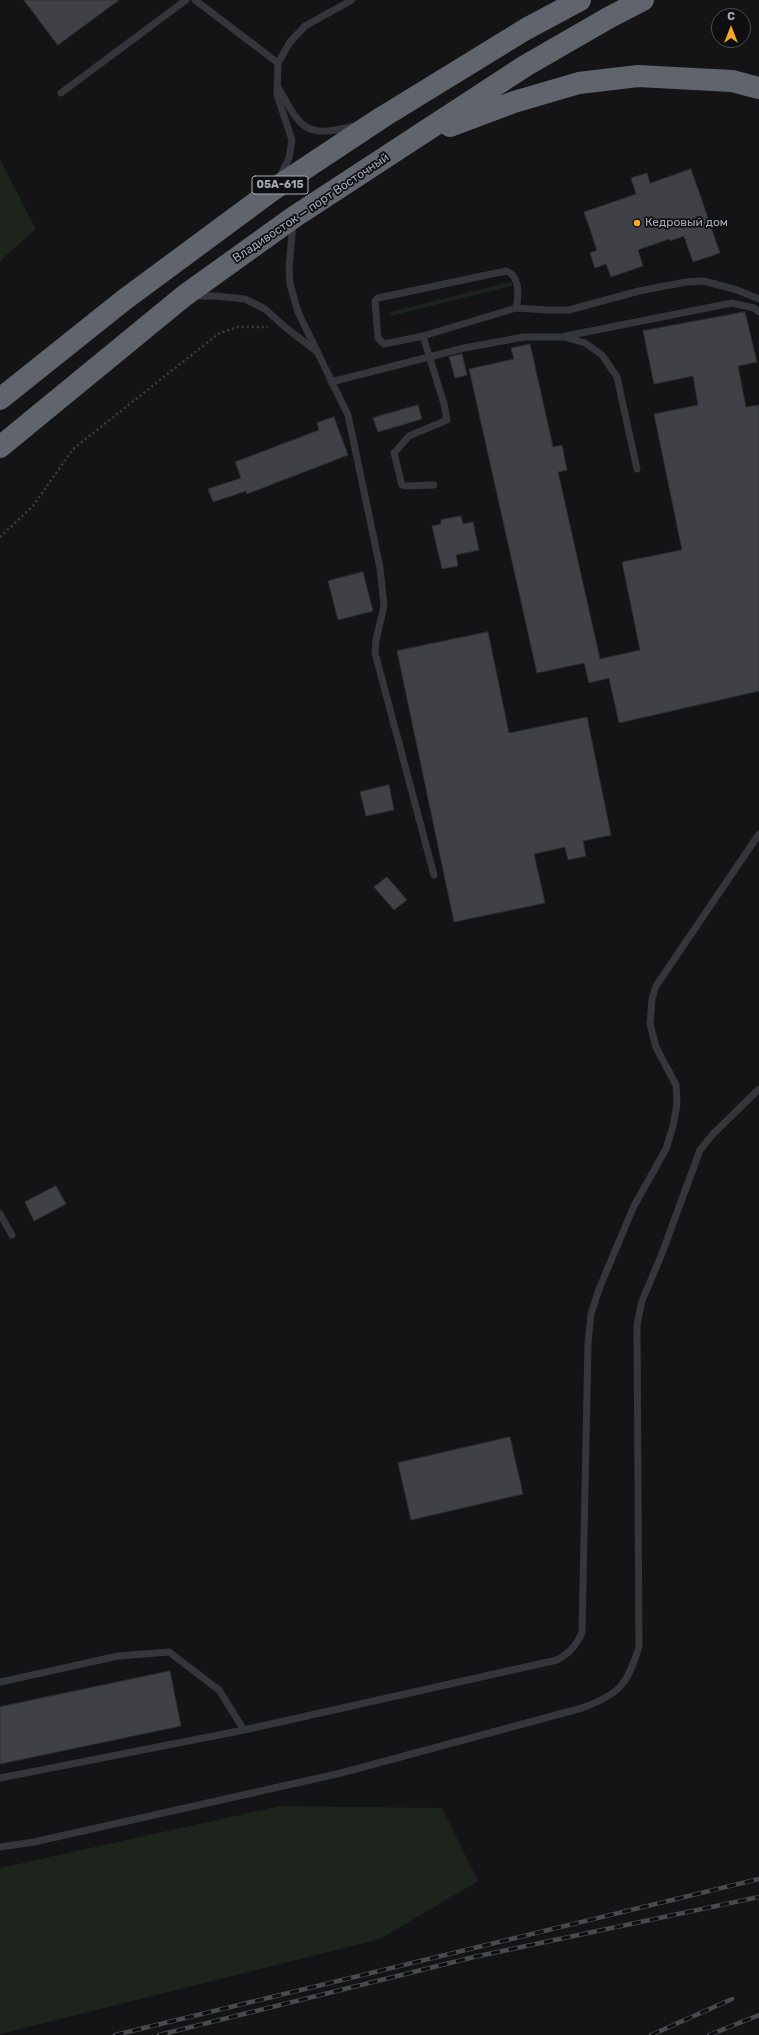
<!DOCTYPE html>
<meta charset="utf-8">
<style>
body{margin:0}
#map{position:relative;width:759px;height:2035px;overflow:hidden;background:#141416;font-family:Rubik,sans-serif}
canvas{display:block}
.north{position:absolute;left:711px;top:8px;width:40px;height:40px;box-sizing:border-box;background:#0f0f11;border:1px solid #4b4d53;border-radius:50%;rotate:0deg;font-size:11px;font-weight:700;line-height:16px;text-align:center;color:#a5abb6}
.north::after{content:'';display:block;margin:auto;width:14px;height:18px;background:#f8a629;clip-path:polygon(50% 0,100% 100%,50% 72%,0 100%)}
</style>
<div id="map">
<canvas width="759" height="2035"></canvas>
<div class="north">С</div>
</div>
<script>
const g = document.querySelector('canvas').getContext('2d');
g.lineJoin = 'round';
function fillPath(path, color) { g.fillStyle = color; g.fill(path, 'evenodd'); }
function strokePath(path, color, width, dash) { g.strokeStyle = color; g.lineWidth = width; g.lineCap = dash ? 'butt' : 'round'; g.setLineDash(dash || []); g.stroke(path); }
function write(font, color, halo, rows, align = 'center') {
  g.font = font + ' Rubik,sans-serif'; g.lineWidth = 3.5; g.setLineDash([]); g.textBaseline = 'middle'; g.strokeStyle = halo; g.fillStyle = color; for (const [text, x, y, turn = 0] of rows) {
    g.save(); g.translate(x, y); g.rotate((+turn || 0) * Math.PI / 180); g.textAlign = isNaN(turn) ? turn : align; if (halo) g.strokeText(text, 0, 0); g.fillText(text, 0, 0); g.restore();
  }
}
fillPath(new Path2D(`
 M 0,159 L 36,229 L 0,261 Z
 M 510,282 L 512,284 L 512,286 L 391,316 L 389,314 L 390,312 Z
 M 280,1806 L 442,1808 L 478,1881 L 380,1939 L 0,2034 L 0,1868 Z`), '#1c241c');
const building = new Path2D(`
 M 24,0 L 119,0 L 58,45 Z
 M 691,169 L 720,253 L 693,262 L 684,236 L 670,241 L 669,239 L 638,250 L 643,266 L 611,277 L 606,264 L 595,268 L 590,253 L 597,250 L 584,212 L 636,194 L 631,178 L 647,173 L 650,183 Z
 M 745,312 L 757,362 L 738,366 L 746,407 L 759,405 L 759,691 L 619,723 L 609,678 L 589,683 L 584,663 L 537,673 L 469,369 L 514,359 L 511,348 L 530,344 L 553,447 L 562,445 L 567,470 L 558,472 L 600,659 L 640,650 L 622,562 L 682,550 L 654,414 L 698,405 L 693,376 L 654,384 L 643,331 Z
 M 462,354 L 467,375 L 455,378 L 449,357 Z
 M 418,405 L 422,419 L 378,432 L 373,418 Z
 M 334,417 L 348,455 L 247,494 L 246,491 L 213,502 L 208,489 L 241,478 L 235,462 L 319,430 L 317,423 Z
 M 461,516 L 463,524 L 473,522 L 479,550 L 456,555 L 458,566 L 442,569 L 432,526 L 441,524 L 441,520 Z
 M 363,572 L 373,611 L 338,620 L 328,581 Z
 M 488,632 L 509,733 L 587,717 L 611,835 L 583,841 L 586,856 L 568,860 L 565,847 L 534,854 L 545,903 L 454,922 L 397,651 Z
 M 389,785 L 394,810 L 366,816 L 360,792 Z
 M 387,877 L 407,900 L 394,910 L 374,887 Z
 M 56,1186 L 66,1204 L 34,1221 L 25,1202 Z
 M 510,1437 L 523,1494 L 411,1520 L 398,1463 Z
 M 170,1671 L 181,1726 L 0,1764 L 0,1707 Z`);
fillPath(building, '#404146');
strokePath(building, '#2e2e32', 1);
strokePath(new Path2D(`
 M 0,537 L 33,506 L 73,449 L 218,334 L 237,327 L 268,327`), '#3b3d42', 2.5, [2, 3]);
strokePath(new Path2D(`
 M 195,0 L 278,63
 M 278,87 C 301,128 304,139 354,126
 M 61,93 L 186,0
 M 279,178 L 289,158 L 292,140 L 277,95 L 278,63 L 290,42 L 305,26 L 352,0
 M 293,223 L 289,268 L 290,284 L 298,312 L 348,415 L 380,568 L 384,606 L 376,640 L 375,653 L 434,875
 M 194,296 L 215,296 L 245,299 L 265,309 L 285,327 L 316,351
 M 516,308 L 548,310 L 569,310 L 639,291 L 686,282 L 704,281 L 737,290 L 759,299
 M 423,336 L 516,308 C 519,296 520,275 506,271 L 378,298 L 375,301 L 378,338 L 384,344 L 423,336 L 444,404 L 447,420 L 409,436 L 394,453 L 402,485 L 405,486 L 434,485
 M 566,336 L 732,303 L 754,308 L 759,312
 M 331,382 L 464,348 L 524,337 L 564,337 L 585,343 L 602,355 L 617,377 L 637,469
 M 0,1214 L 12,1235
 M 0,1682 L 118,1656 L 169,1652 L 219,1690 L 244,1730
 M 0,1778 L 244,1730 L 557,1660 C 570,1653 576,1645 582,1633 L 588,1344 L 591,1314 L 599,1289 L 634,1206 L 666,1149 L 673,1126 L 677,1104 L 676,1085 L 656,1047 L 650,1024 L 652,999 L 656,986 L 759,834
 M 0,1847 L 34,1842 L 341,1773 L 582,1708 C 620,1694 627,1685 639,1647 L 637,1325 L 642,1301 L 661,1256 L 700,1150 L 713,1134 L 759,1089`), '#35363b', 7);
strokePath(new Path2D(`
 M 450,126 L 514,102 L 579,83 L 638,76 L 732,81 L 759,88
 M 0,399 L 124,300 L 274,189 L 381,118 L 526,29 L 580,0
 M 0,447 L 184,296 L 294,217 L 525,66 L 610,17 L 643,0`), '#60646c', 22);
const rail = new Path2D(`
 M 115,2035 L 759,1879
 M 159,2035 L 474,1957 L 759,1897
 M 651,2035 L 732,1999
 M 709,2035 L 759,2015`);
strokePath(rail, '#484a50', 4.5);
strokePath(rail, '#0f0f11', 3, [9]);
for (const [x, y, r, color] of [
 [637,223,4,"#f8a629"]
]) { const dot = new Path2D(); dot.arc(x, y, r, 0, 2 * Math.PI); g.fillStyle = color; g.fill(dot); strokePath(dot, '#0f0f11', 1.5); }
for (const [x, y, w] of [
 [280,185,56]
]) { const box = new Path2D(); box.roundRect(x - w / 2, y - 9, w, 18, 3); g.fillStyle = '#0f0f11'; g.fill(box); strokePath(box, '#a5abb6', 1); }
write('bold 11px', '#a5abb6', null, [
 ["05А-615",280,185]
]);
write('12px', '#a5abb6', '#0f0f11', [
 ["Владивосток — порт Восточный",311,208,-34]
]);
write('12px', '#a5abb6', '#0f0f11', [
 ["Кедровый дом",645,223]
], 'left');
</script>
